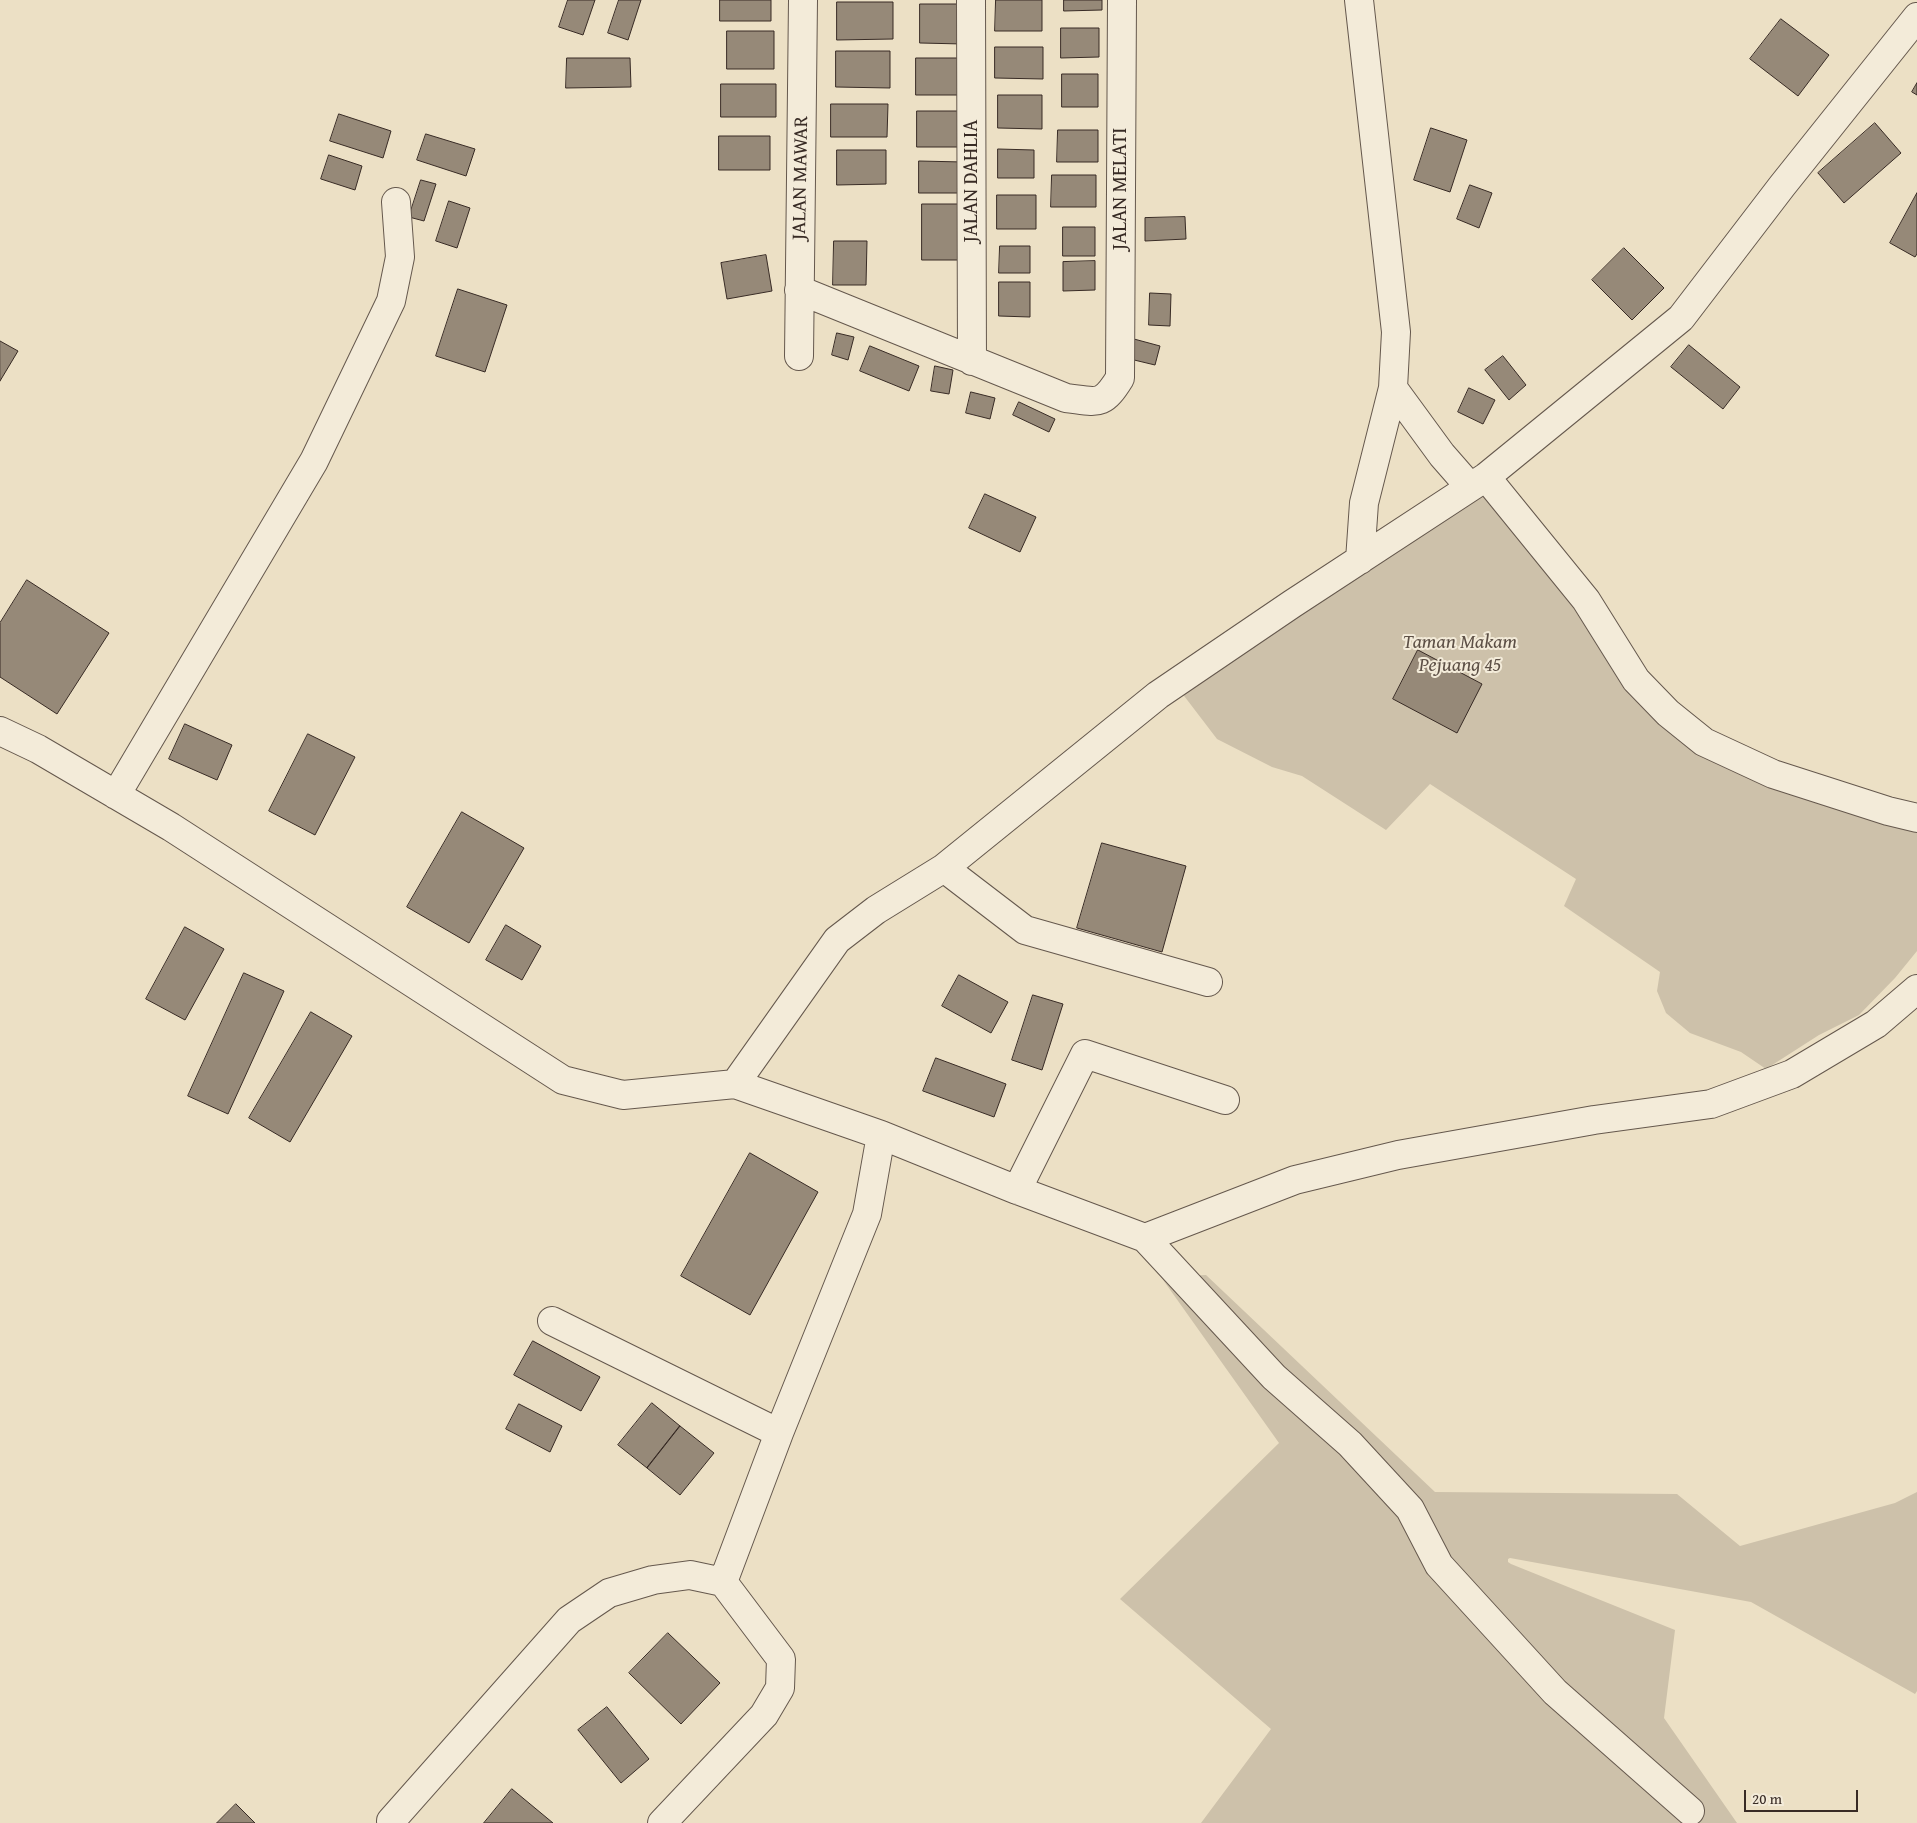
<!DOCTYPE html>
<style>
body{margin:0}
#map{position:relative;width:1917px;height:1823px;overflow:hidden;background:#ece0c5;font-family:"Gentium Book Plus",serif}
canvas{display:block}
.scale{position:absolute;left:1744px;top:1790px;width:114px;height:22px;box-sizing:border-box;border:2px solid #382b25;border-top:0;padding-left:6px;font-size:15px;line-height:18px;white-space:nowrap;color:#382b25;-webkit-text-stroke:4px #f3ebd9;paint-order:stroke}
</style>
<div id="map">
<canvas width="1917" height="1823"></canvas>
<div class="scale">20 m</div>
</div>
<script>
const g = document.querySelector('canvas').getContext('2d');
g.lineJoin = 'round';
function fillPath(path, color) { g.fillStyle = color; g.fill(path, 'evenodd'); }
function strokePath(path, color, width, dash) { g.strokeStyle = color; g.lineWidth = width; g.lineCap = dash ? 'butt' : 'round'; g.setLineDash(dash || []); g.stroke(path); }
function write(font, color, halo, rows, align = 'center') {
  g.font = font + ' "Gentium Book Plus",serif'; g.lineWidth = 4; g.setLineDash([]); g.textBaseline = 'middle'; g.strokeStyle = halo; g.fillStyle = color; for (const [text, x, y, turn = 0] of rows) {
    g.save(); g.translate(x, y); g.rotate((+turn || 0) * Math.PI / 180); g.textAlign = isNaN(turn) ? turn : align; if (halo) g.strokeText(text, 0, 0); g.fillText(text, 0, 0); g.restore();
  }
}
fillPath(new Path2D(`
 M 1486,477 L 1704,742 L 1917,818 L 1917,951 L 1895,978 L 1859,1015 L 1819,1035 L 1766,1069 L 1741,1052 L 1690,1033 L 1666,1013 L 1657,991 L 1660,972 L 1564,906 L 1576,879 L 1430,784 L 1386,830 L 1302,776 L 1272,767 L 1217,739 L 1175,684 Z
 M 1206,1275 L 1435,1492 L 1677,1494 L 1740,1546 L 1895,1503 L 1917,1492 L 1917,1691 L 1915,1694 L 1751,1602 L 1510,1558 L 1508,1559 L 1508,1562 L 1511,1564 L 1675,1630 L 1664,1718 L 1737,1823 L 1201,1823 L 1271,1729 L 1120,1599 L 1279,1443 L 1161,1277 Z`), '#cdc1aa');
const building = new Path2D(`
 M 568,0 L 595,0 L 583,35 L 559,27 Z
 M 619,0 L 641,0 L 628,40 L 608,33 Z
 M 720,0 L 771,0 L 771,21 L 720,21 Z
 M 996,0 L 1042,0 L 1042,31 L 995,31 Z
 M 1064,0 L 1102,0 L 1102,10 L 1064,11 Z
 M 837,2 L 893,2 L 893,39 L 837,40 Z
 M 920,4 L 963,4 L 963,44 L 920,43 Z
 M 1781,19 L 1829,55 L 1798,96 L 1750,59 Z
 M 1061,28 L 1099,28 L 1099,57 L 1061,58 Z
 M 727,31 L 774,31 L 774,69 L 727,69 Z
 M 995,47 L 1043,47 L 1043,79 L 995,78 Z
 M 836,51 L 890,51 L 890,88 L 836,87 Z
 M 567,58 L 630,58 L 631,87 L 566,88 Z
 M 916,58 L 964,58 L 964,95 L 916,95 Z
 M 1062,74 L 1098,74 L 1098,107 L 1062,107 Z
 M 1917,83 L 1917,95 L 1912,92 Z
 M 721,84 L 776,84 L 776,117 L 721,117 Z
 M 998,95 L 1042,95 L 1042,129 L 998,128 Z
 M 831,104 L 888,104 L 887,137 L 831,137 Z
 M 917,111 L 966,111 L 966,147 L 917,147 Z
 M 339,114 L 391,131 L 383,158 L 330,141 Z
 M 1875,123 L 1901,153 L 1844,203 L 1818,173 Z
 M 1431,128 L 1467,140 L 1450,192 L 1414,180 Z
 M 1058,130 L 1098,130 L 1098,162 L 1057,162 Z
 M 426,134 L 475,149 L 466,176 L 417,160 Z
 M 719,136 L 770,136 L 770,170 L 719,170 Z
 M 998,149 L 1034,150 L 1034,178 L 998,178 Z
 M 837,150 L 886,150 L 886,184 L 837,185 Z
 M 329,155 L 362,166 L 355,190 L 321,179 Z
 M 919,161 L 963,162 L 963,193 L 919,193 Z
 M 1052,175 L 1096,175 L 1096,207 L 1051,207 Z
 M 421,180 L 436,184 L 424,221 L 409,217 Z
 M 1470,185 L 1492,193 L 1479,228 L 1457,219 Z
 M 1917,193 L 1917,254 L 1915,257 L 1890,243 Z
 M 997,195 L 1036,195 L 1036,229 L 997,229 Z
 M 449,201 L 470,208 L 457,248 L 436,241 Z
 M 922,204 L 960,204 L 959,260 L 922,260 Z
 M 1185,217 L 1186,239 L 1145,241 L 1145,218 Z
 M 1063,227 L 1095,227 L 1095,256 L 1063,256 Z
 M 834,241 L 867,241 L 866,285 L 833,285 Z
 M 1000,246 L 1030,246 L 1030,273 L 999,273 Z
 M 1624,248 L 1664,288 L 1632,320 L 1592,280 Z
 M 766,255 L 772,291 L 727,299 L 721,263 Z
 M 1095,261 L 1095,290 L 1063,291 L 1063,262 Z
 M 999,282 L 1030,282 L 1030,317 L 999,316 Z
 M 458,289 L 507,305 L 485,372 L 436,356 Z
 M 1150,293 L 1171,294 L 1170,326 L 1149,325 Z
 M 837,333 L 854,337 L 848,360 L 832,355 Z
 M 1134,339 L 1160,346 L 1155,365 L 1130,359 Z
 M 0,341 L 18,351 L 0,381 Z
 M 1689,345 L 1740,387 L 1723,409 L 1671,367 Z
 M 870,346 L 919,366 L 909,391 L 860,371 Z
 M 1503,356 L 1526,385 L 1509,400 L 1485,370 Z
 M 935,366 L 953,370 L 949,394 L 931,391 Z
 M 1469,388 L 1495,400 L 1483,424 L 1458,412 Z
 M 971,392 L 995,398 L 990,419 L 966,413 Z
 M 1019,402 L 1055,419 L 1049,432 L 1013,415 Z
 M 985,494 L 1036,517 L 1020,552 L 969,528 Z
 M 27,580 L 109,633 L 57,714 L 0,677 L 0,623 Z
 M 1418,650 L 1482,684 L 1457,733 L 1393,699 Z
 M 185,724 L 232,745 L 217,780 L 169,759 Z
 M 308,734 L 355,757 L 315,835 L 269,811 Z
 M 462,812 L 524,848 L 469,943 L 407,907 Z
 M 1102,843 L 1186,866 L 1162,952 L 1077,928 Z
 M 506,925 L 541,946 L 522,980 L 486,960 Z
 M 185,927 L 224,949 L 185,1020 L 146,999 Z
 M 244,973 L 284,991 L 228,1114 L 188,1096 Z
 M 959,975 L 1008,1002 L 991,1033 L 942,1006 Z
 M 1033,995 L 1063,1004 L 1042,1070 L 1012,1060 Z
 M 311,1012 L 352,1036 L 290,1142 L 249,1118 Z
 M 936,1058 L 1006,1084 L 994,1117 L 923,1091 Z
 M 750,1153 L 818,1192 L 750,1315 L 681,1276 Z
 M 533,1341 L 600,1377 L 581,1411 L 514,1375 Z
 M 652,1403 L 680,1426 L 647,1468 L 618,1445 Z
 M 519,1404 L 562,1426 L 550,1452 L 506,1429 Z
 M 680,1426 L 714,1453 L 680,1495 L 647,1468 Z
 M 668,1633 L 720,1683 L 681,1724 L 629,1673 Z
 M 607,1707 L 649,1759 L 621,1783 L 578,1730 Z
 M 512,1789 L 553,1823 L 484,1823 Z
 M 236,1804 L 255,1823 L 217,1823 Z`);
fillPath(building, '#968978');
strokePath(building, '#382b25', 1);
const street = new Path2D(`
 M 971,0 L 972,361
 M 1359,0 L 1396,332 L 1393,388 L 1364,503 L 1360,560
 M 799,290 L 1066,398 C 1098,402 1102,407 1120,378 L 1122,0
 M 799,356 L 803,0
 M 1393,388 L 1442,455 L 1470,487
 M 1486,477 L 1586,600 L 1636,680 L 1668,713 L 1704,742 L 1773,774 L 1888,811 L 1917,818
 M 0,731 L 38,749 L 171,827 L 563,1080 L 623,1095 L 735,1084 L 837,940 L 876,910 L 944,868 L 1158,695 L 1292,604 L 1486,477 L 1681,318 L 1782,186 L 1917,17
 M 116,795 L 314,461 L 391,301 L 400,257 L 396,202
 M 944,868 L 1025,930 L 1208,982
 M 735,1084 L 881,1135 L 1017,1190 L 1145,1238 L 1274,1377 L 1350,1444 L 1410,1509 L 1439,1565 L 1555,1692 L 1690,1811
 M 1017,1190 L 1085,1054 L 1225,1100
 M 1145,1238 L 1295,1180 L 1398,1155 L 1594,1120 L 1711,1104 L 1792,1074 L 1876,1024 L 1917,989
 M 552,1321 L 779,1433
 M 391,1821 L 569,1620 L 609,1593 L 653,1580 L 690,1575 L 723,1582 L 779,1433 L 867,1214 L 881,1135
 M 662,1823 L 764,1715 L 780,1688 L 781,1659 L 723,1582`);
strokePath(street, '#65584d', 30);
strokePath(street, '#f3ebd9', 28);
write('20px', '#382b25', '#f3ebd9', [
 ["JALAN MAWAR",801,178,-89],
 ["JALAN DAHLIA",972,181,-90],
 ["JALAN MELATI",1121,189,-90]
]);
write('italic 20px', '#5d5046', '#f3ebd9', [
 ["Taman Makam",1460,643],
 ["Pejuang 45",1460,666]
]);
</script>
